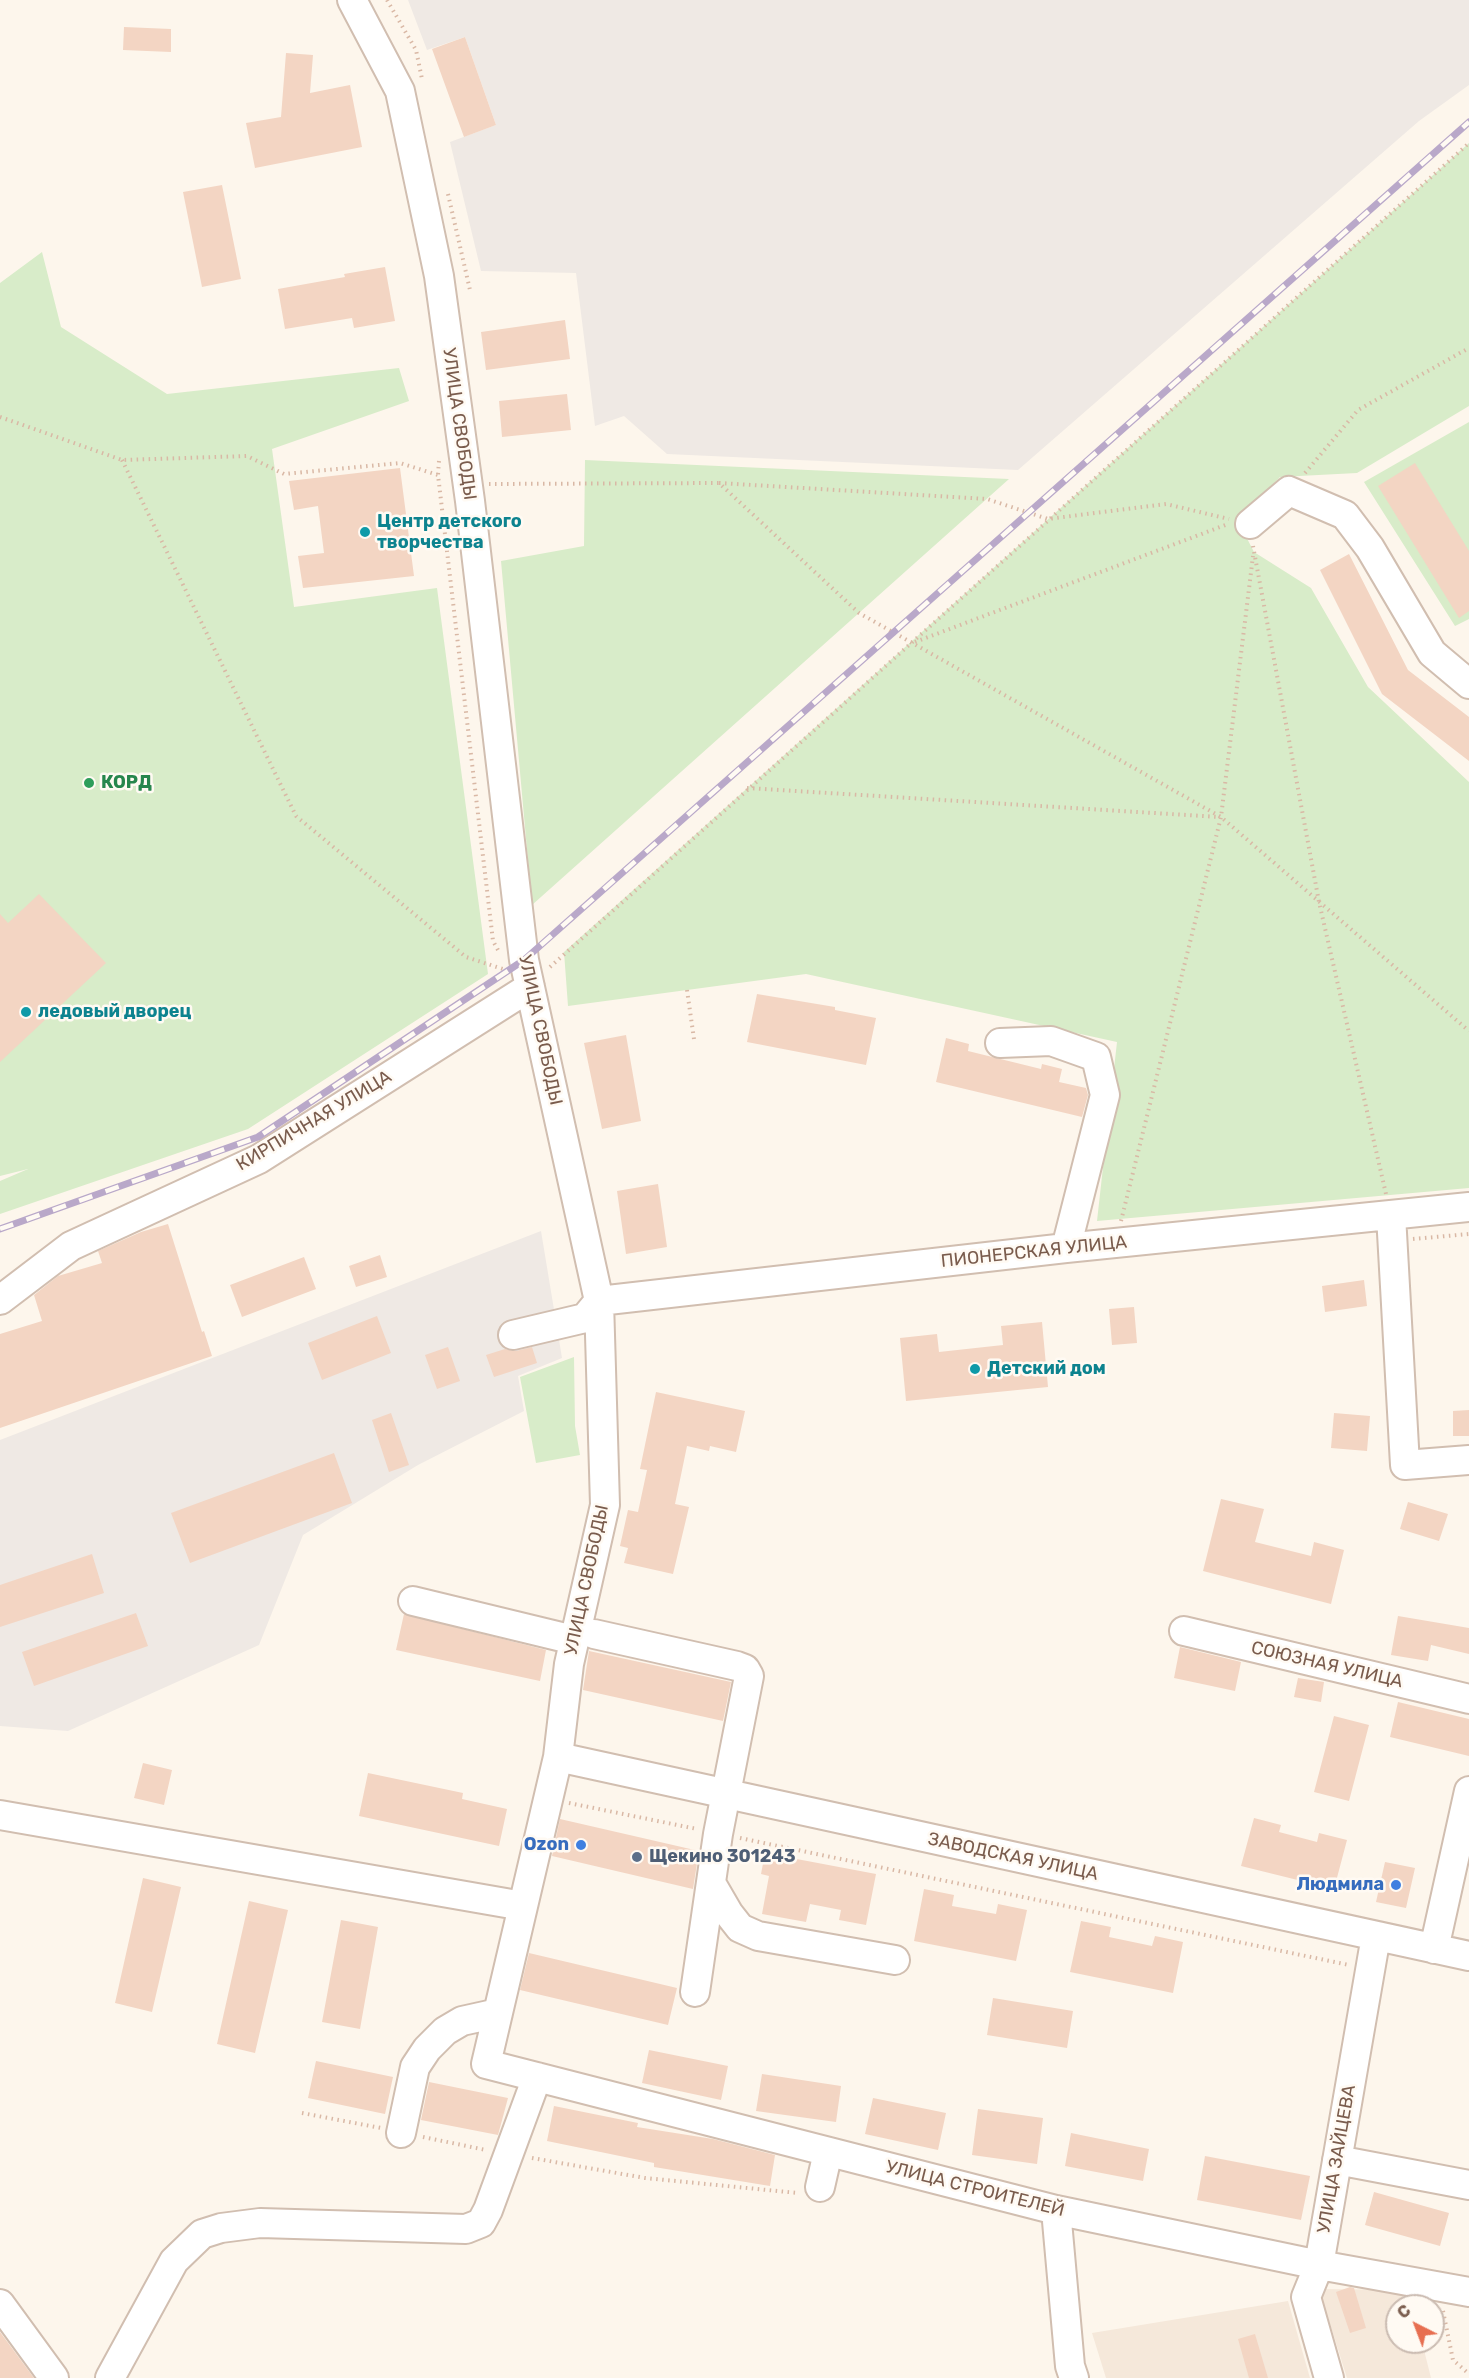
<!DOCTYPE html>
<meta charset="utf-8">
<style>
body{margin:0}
#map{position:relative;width:1469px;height:2378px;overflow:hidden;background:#fdf6ec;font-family:Rubik,sans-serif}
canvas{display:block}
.north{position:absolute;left:1385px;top:2294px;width:60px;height:60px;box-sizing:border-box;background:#fffaf3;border:2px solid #cabbb1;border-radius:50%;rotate:318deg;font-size:16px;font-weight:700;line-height:24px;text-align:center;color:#7a5c4d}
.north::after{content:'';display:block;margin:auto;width:21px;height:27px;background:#e76f51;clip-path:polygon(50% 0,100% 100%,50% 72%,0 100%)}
</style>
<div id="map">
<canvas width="1469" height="2378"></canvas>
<div class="north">С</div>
</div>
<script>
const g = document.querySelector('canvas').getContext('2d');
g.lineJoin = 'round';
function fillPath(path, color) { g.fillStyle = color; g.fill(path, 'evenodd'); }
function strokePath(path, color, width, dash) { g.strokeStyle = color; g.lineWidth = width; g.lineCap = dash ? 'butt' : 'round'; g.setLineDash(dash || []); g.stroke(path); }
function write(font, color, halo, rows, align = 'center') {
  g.font = font + ' Rubik,sans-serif'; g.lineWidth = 5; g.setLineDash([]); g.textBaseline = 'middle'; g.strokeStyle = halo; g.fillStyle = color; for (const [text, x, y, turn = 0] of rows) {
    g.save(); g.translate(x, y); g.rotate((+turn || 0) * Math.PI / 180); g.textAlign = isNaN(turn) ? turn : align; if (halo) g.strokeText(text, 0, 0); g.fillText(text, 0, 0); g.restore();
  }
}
fillPath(new Path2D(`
 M 1319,2289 L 1409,2290 L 1413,2306 L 1397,2306 L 1397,2342 L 1422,2342 L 1431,2378 L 1347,2378 Z
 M 1288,2301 L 1310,2378 L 1106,2378 L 1092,2333 Z`), '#f5e8da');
fillPath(new Path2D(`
 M 408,0 L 1469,0 L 1469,85 L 1419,121 L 1018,470 L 667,454 L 624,416 L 595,426 L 576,273 L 481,271 L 450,142 L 496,125 L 465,37 L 427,50 Z
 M 541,1231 L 562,1358 L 518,1376 L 524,1411 L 418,1465 L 303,1535 L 259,1645 L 68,1731 L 0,1726 L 0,1440 Z`), '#efe9e4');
fillPath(new Path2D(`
 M 1469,143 L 1469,406 L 1357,473 L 1280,477 L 1238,521 L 1254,552 L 1311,588 L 1368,687 L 1469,782 L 1469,1188 L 1097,1221 L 1117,1042 L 806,974 L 568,1006 L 564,952 Z
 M 42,252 L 61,327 L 167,394 L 399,368 L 409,401 L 272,449 L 294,607 L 437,588 L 488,974 L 248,1129 L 0,1214 L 0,1181 L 28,1169 L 0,1176 L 0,283 Z
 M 1469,422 L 1469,619 L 1455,626 L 1364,482 Z
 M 585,460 L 1009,479 L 532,905 L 501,561 L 584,546 Z
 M 574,1357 L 575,1426 L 580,1455 L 536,1463 L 520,1377 Z`), '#d8ecc9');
fillPath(new Path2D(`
 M 124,27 L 171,29 L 171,52 L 123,50 Z
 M 465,37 L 496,125 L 464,137 L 432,49 Z
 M 286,53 L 313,55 L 310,93 L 350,85 L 362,147 L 255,168 L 246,123 L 281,117 Z
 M 222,185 L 241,279 L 202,287 L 183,192 Z
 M 385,267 L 395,321 L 354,328 L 352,318 L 285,329 L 278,289 L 345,277 L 344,274 Z
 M 565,320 L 570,359 L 486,370 L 481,332 Z
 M 567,394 L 571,430 L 502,437 L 499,401 Z
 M 1415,463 L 1469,551 L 1469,611 L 1459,618 L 1378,486 Z
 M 400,468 L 414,576 L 303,588 L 298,556 L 324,553 L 318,506 L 294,510 L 289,481 Z
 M 1349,554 L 1408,670 L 1469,717 L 1469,761 L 1382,694 L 1320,570 Z
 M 39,894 L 106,963 L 0,1062 L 0,914 L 8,923 Z
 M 757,994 L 835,1007 L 835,1010 L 876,1018 L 866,1065 L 747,1042 Z
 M 626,1035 L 641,1121 L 602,1129 L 584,1043 Z
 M 946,1038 L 969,1044 L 968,1051 L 1041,1069 L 1042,1064 L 1062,1069 L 1059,1082 L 1086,1088 L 1088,1095 L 1082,1117 L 936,1082 Z
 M 658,1184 L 667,1247 L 626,1254 L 617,1191 Z
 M 168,1224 L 202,1332 L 204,1331 L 212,1356 L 0,1428 L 0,1334 L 42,1321 L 34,1295 L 58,1276 L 102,1263 L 98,1251 L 141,1232 Z
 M 380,1255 L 387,1277 L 356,1287 L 349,1266 Z
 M 304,1257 L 316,1289 L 242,1317 L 230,1285 Z
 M 1364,1280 L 1367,1306 L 1325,1312 L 1322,1286 Z
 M 1134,1307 L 1137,1343 L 1112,1345 L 1109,1309 Z
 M 377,1316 L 391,1353 L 322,1380 L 308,1343 Z
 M 1042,1322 L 1048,1387 L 906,1401 L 900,1338 L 937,1334 L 939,1352 L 1003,1345 L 1001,1326 Z
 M 448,1347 L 460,1381 L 437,1389 L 425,1355 Z
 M 532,1347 L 537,1363 L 494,1377 L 486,1355 L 505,1349 L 516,1351 Z
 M 656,1392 L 745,1411 L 736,1452 L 710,1446 L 709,1451 L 687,1446 L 675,1504 L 689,1507 L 673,1574 L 624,1563 L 628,1548 L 620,1546 L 628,1510 L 638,1512 L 647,1470 L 640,1469 Z
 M 1469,1410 L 1469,1436 L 1453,1436 L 1453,1411 Z
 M 391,1413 L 409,1465 L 389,1472 L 372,1420 Z
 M 1334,1413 L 1370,1416 L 1367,1451 L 1331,1448 Z
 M 334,1453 L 352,1503 L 190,1563 L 171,1513 Z
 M 1221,1499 L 1264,1509 L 1255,1542 L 1311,1556 L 1314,1542 L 1344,1550 L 1331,1604 L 1203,1571 Z
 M 1408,1502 L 1448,1514 L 1439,1541 L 1400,1529 Z
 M 92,1554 L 104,1593 L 0,1627 L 0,1585 Z
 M 136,1613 L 148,1646 L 34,1686 L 22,1652 Z
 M 404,1614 L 546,1650 L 540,1681 L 396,1650 Z
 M 1398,1616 L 1469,1628 L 1469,1654 L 1431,1645 L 1428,1661 L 1391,1655 Z
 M 1180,1647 L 1241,1662 L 1235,1691 L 1174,1678 Z
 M 589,1651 L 731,1682 L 723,1721 L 583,1690 Z
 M 1298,1678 L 1324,1682 L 1321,1702 L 1294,1697 Z
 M 1398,1702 L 1469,1719 L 1469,1756 L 1390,1737 Z
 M 1334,1716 L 1369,1725 L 1349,1801 L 1314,1792 Z
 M 143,1763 L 172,1770 L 164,1805 L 134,1798 Z
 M 368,1773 L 463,1793 L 462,1799 L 507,1809 L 499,1846 L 359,1816 Z
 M 1254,1818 L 1281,1825 L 1279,1832 L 1317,1842 L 1319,1833 L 1347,1840 L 1334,1889 L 1241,1866 Z
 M 560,1819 L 699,1851 L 693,1889 L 552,1856 Z
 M 765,1853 L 876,1874 L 866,1925 L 839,1920 L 841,1910 L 810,1904 L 806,1922 L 762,1914 L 769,1876 L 761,1874 Z
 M 1385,1862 L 1415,1868 L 1406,1908 L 1376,1902 Z
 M 143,1878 L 181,1887 L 152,2012 L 115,2003 Z
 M 924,1889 L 954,1895 L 952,1906 L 996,1914 L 998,1904 L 1027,1910 L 1016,1961 L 914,1941 Z
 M 249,1901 L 288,1910 L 255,2053 L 217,2044 Z
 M 341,1920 L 378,1927 L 360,2029 L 322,2022 Z
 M 1081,1921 L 1111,1927 L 1109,1937 L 1152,1946 L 1155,1936 L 1183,1942 L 1173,1993 L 1070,1972 Z
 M 529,1953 L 677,1988 L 668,2025 L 520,1990 Z
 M 993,1998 L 1073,2011 L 1067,2048 L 987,2035 Z
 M 649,2050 L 728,2066 L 721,2100 L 642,2083 Z
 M 316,2061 L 393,2077 L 385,2114 L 308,2098 Z
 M 762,2074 L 841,2086 L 836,2122 L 756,2111 Z
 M 429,2082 L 508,2098 L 498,2135 L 421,2120 Z
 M 873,2098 L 946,2113 L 938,2150 L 865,2134 Z
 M 554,2106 L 638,2123 L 637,2127 L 713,2139 L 775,2155 L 770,2186 L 654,2167 L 654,2163 L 547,2141 Z
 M 978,2109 L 1043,2118 L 1037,2164 L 972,2155 Z
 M 1071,2133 L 1149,2149 L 1143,2181 L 1065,2166 Z
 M 1205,2156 L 1310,2176 L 1301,2220 L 1197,2200 Z
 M 1374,2192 L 1449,2213 L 1440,2246 L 1365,2225 Z
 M 1350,2287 L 1354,2288 L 1366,2328 L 1350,2333 L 1336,2292 Z
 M 0,2332 L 34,2378 L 0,2378 Z
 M 1255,2334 L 1268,2378 L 1249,2378 L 1238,2339 Z`), '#f3d5c3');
const minor = new Path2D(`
 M 352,0 L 400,91 L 439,276 L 470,501 L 524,960 L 599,1301 L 605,1505 L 569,1664 L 558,1757 L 486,2064 L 1056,2210 L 1319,2265 L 1469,2292
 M 1250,524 L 1289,491 L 1345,515 L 1370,548 L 1432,653 L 1469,684
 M 1000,1043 L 1051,1041 L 1096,1057 L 1105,1095 L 1066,1248
 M 1391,1215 L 1405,1465 L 1469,1460
 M 0,1300 L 71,1246 L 259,1159 L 530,987
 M 513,1335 L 585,1318 L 599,1301 L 1066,1248 L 1469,1207
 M 413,1601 L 574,1640
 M 1184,1631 L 1469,1699
 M 594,1634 L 737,1666 L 745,1669 L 749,1676 L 718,1834 L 695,1992
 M 558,1757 L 1469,1956
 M 0,1815 L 523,1906
 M 711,1883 L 729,1914 L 740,1928 L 758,1936 L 895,1960
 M 1434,1949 L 1469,1791
 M 401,2133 L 415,2067 L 427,2049 L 445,2031 L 462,2021 L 498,2013
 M 1337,2160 L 1469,2185
 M 820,2187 L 828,2152
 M 1056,2210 L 1070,2366 L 1074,2378
 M 0,2304 L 54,2378
 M 110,2378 L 174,2261 L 202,2234 L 221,2228 L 260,2223 L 466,2229 L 481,2223 L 488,2210 L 537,2077
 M 1329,2378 L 1306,2297 L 1319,2265 L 1376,1936`);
strokePath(minor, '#d1beb0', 32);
strokePath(new Path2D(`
 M 387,0 L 416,50 L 422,79
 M 448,194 L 470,290
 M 0,417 L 122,460 L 247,456 L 284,474 L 400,463 L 438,475
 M 122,460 L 296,816 L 466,957 L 503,969
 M 439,461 L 438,475 L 493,941 L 498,950
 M 1305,473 L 1358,410 L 1469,348
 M 719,483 L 987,499 L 1048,519 L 1166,504 L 1229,519
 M 489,484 L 719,483 L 859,613 L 1221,817 L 1469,1031
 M 1253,546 L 1319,902 L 1386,1194
 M 915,642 L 1228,524
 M 747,788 L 1219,817
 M 550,967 L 1469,143
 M 687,990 L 694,1039
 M 1121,1221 L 1221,817 L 1253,556
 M 1413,1239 L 1469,1234
 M 569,1803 L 697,1829
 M 740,1838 L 1349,1965
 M 302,2113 L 381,2128
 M 423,2137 L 486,2150
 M 532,2158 L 645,2178 L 798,2193
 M 1443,2311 L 1453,2360 L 1469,2374`), '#d9b8a5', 4, [1.5, 4.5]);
strokePath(minor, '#fff', 28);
const rail = new Path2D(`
 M 0,1229 L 258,1137 L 524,960 L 1469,122`);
strokePath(rail, '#b9a8c9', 7);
strokePath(rail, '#fffaf3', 4.5, [14]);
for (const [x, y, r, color] of [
 [365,532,6,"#0f9aa8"],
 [89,783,6,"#2e9e5b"],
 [26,1012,6,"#0f9aa8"],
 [975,1369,6,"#0f9aa8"],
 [581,1845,6,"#3f7fe0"],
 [637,1857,6,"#5c6f8a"],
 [1396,1885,6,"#3f7fe0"]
]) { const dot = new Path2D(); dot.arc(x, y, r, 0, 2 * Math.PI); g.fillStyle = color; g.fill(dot); strokePath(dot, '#fffaf3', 2); }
write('18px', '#7a5c4d', '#fffaf3', [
 ["УЛИЦА СВОБОДЫ",459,424,82],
 ["УЛИЦА СВОБОДЫ",540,1030,78],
 ["КИРПИЧНАЯ УЛИЦА",314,1121,-31],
 ["ПИОНЕРСКАЯ УЛИЦА",1034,1252,-6],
 ["УЛИЦА СВОБОДЫ",587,1580,-78],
 ["СОЮЗНАЯ УЛИЦА",1327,1665,13],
 ["ЗАВОДСКАЯ УЛИЦА",1013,1857,12],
 ["УЛИЦА ЗАЙЦЕВА",1337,2159,-80],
 ["УЛИЦА СТРОИТЕЛЕЙ",975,2189,14]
]);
write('bold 18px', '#0d838f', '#fffaf3', [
 ["Центр детского",377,522],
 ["творчества",377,543],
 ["ледовый дворец",38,1012],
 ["Детский дом",987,1369]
], 'left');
write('bold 18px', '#27864d', '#fffaf3', [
 ["КОРД",101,783]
], 'left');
write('bold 18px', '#366cbe', '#fffaf3', [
 ["Ozon",569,1845],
 ["Людмила",1384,1885]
], 'right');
write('bold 18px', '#4e5e75', '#fffaf3', [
 ["Щекино 301243",649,1857]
], 'left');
</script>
